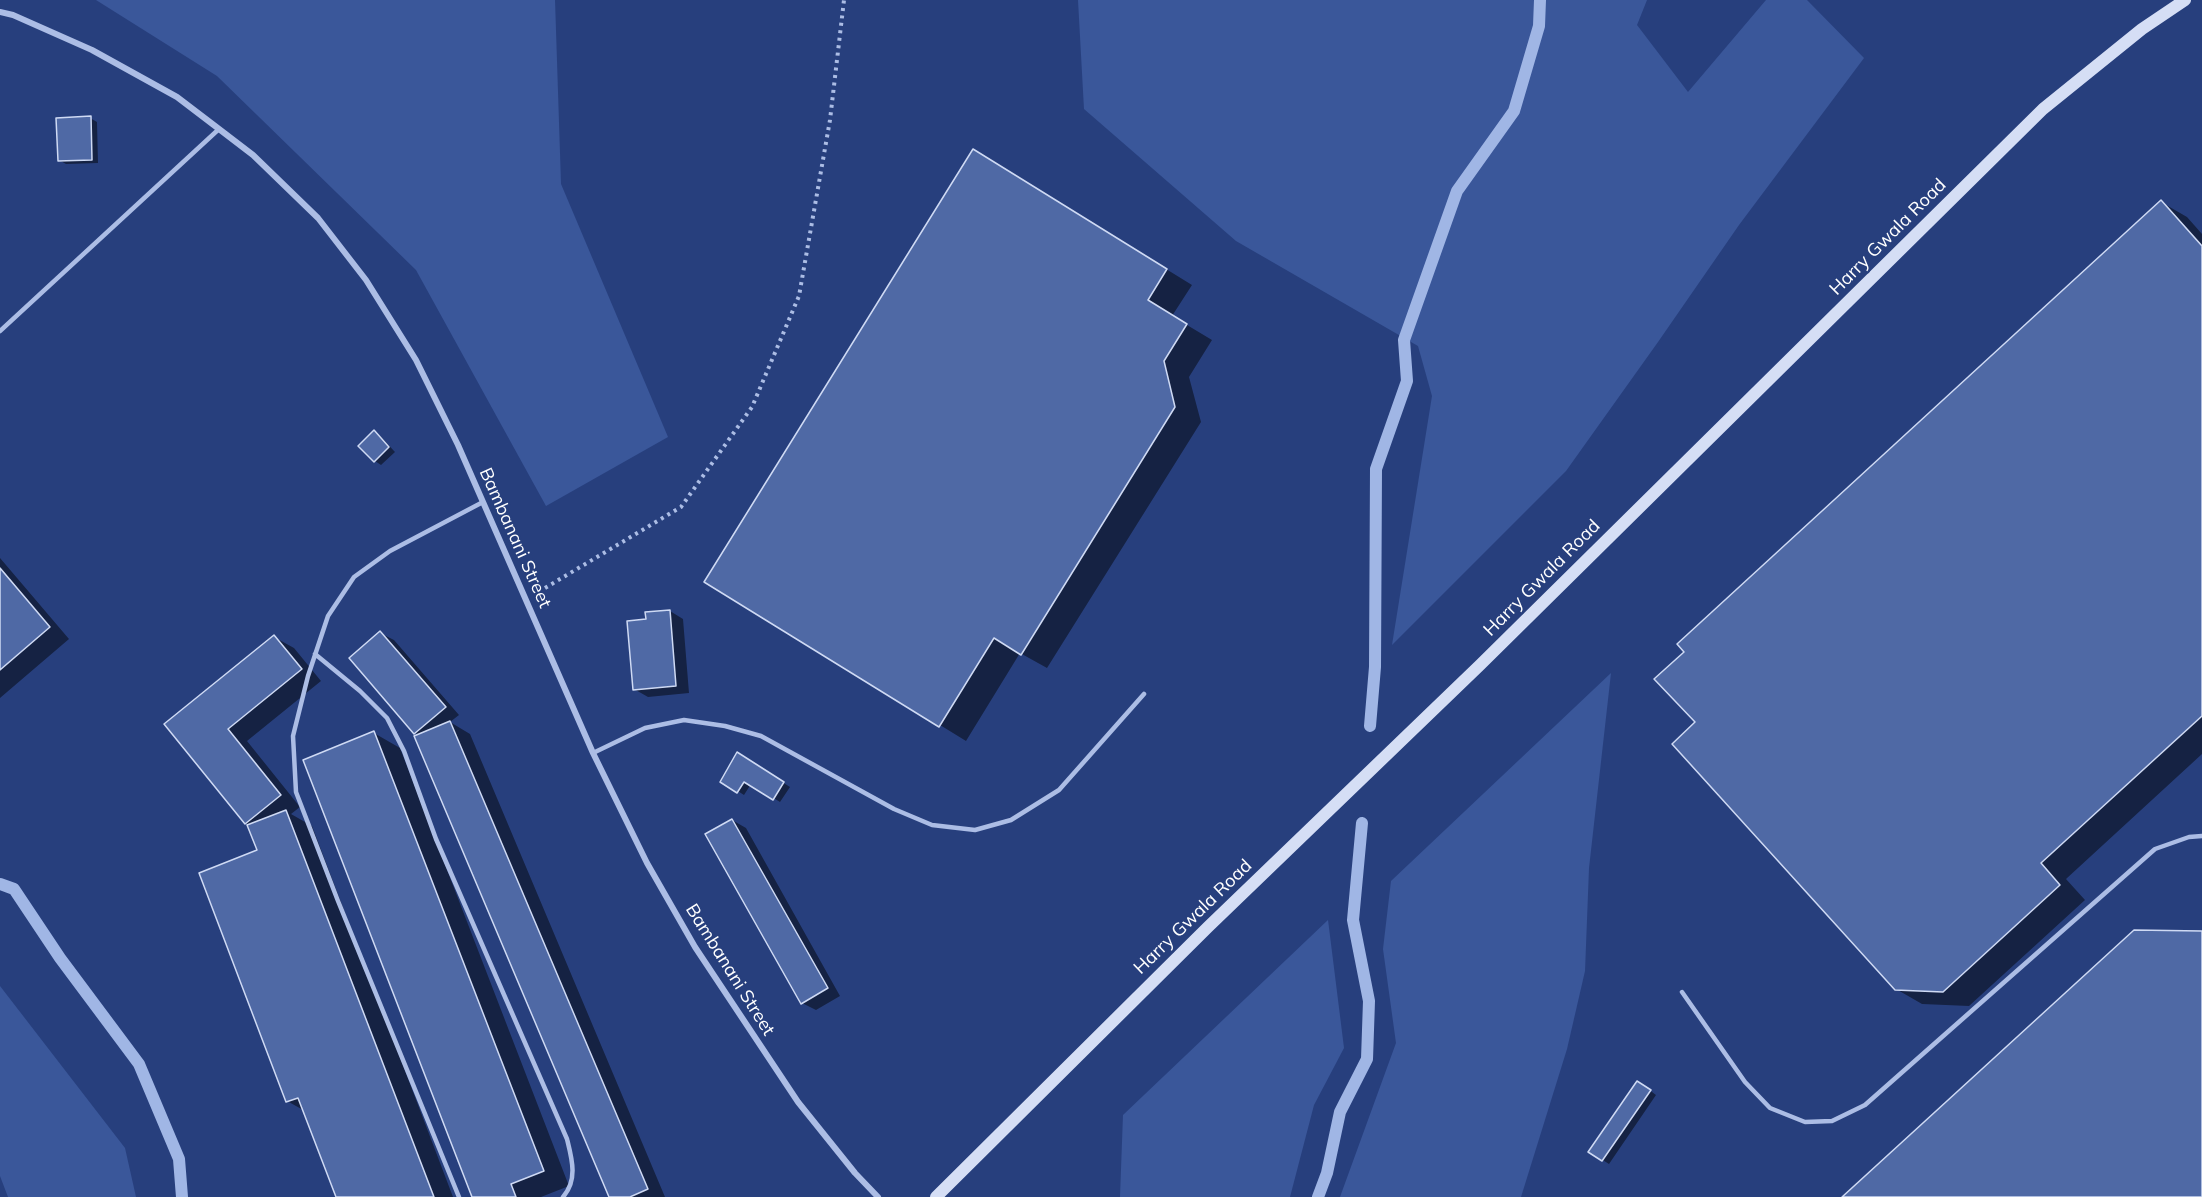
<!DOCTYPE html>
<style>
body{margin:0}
canvas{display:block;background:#273f7d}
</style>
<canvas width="2202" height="1197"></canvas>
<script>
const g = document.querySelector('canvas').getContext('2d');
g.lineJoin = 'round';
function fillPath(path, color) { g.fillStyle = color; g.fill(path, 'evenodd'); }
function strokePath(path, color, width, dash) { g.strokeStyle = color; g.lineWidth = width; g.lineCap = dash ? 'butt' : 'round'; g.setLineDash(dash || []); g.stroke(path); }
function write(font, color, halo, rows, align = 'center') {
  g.font = font + ' Mulish,sans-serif'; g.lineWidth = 4.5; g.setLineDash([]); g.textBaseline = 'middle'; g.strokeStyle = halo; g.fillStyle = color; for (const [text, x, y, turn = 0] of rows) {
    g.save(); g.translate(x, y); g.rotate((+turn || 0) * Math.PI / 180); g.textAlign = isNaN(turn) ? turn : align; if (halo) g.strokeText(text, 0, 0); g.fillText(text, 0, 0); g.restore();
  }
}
fillPath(new Path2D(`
 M 96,0 L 555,0 L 561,184 L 668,437 L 546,506 L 416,270 L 217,76 Z
 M 1078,0 L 1647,0 L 1637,25 L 1688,92 L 1766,0 L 1807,0 L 1864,58 L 1739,225 L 1658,342 L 1566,471 L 1392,645 L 1432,396 L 1418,346 L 1236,241 L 1084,109 Z
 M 1611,673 L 1589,868 L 1585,971 L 1567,1049 L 1521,1197 L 1340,1197 L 1396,1043 L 1383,949 L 1391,881 Z
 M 1328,920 L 1344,1048 L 1314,1105 L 1290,1197 L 1120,1197 L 1123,1115 Z
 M 0,986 L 125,1148 L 136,1197 L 8,1197 L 0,1176 Z`), '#3a579a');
fillPath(new Path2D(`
 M 90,118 L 97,122 L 98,163 L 66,164 L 59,160 Z
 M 999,166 L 1192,285 L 1172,316 L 1212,340 L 1189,377 L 1201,422 L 1047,668 L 1020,653 L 966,741 L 706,581 Z
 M 2161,202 L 2187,217 L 2202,234 L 2202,754 L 2066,879 L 2085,900 L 1969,1006 L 1922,1004 L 1896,989 L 1697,722 Z
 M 374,432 L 380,436 L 395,452 L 381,465 L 375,461 Z
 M 0,558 L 69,639 L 0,698 Z
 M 670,611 L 683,619 L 689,693 L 648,697 L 634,689 L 648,621 Z
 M 380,633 L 394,640 L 459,715 L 450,722 L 470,734 L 665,1197 L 611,1197 L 420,735 L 415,733 Z
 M 274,637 L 294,648 L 321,681 L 247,741 L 300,807 L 291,814 L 312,826 L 453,1197 L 337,1197 L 305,1111 L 287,1101 L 259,851 L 248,825 L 166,724 Z
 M 374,733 L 400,748 L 569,1186 L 541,1197 L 474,1197 Z
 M 738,754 L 790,787 L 780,802 L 751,784 L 744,795 L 722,781 Z
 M 732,820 L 746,828 L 840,996 L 816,1010 L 802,1003 Z
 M 1644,1086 L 1656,1095 L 1609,1164 L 1590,1152 Z`), '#0007');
strokePath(new Path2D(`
 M 1370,726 L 1375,667 L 1376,469 L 1407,381 L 1404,340 L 1457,191 L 1514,111 L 1539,26 L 1540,0
 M 0,884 L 14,889 L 60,958 L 139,1064 L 179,1159 L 182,1197
 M 1318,1197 L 1327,1173 L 1340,1112 L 1367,1059 L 1369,1001 L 1353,920 L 1362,823`), '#a0b6e5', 12);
const building = new Path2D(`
 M 91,116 L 92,160 L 58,161 L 56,118 Z
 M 973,149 L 1167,269 L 1148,300 L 1187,324 L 1164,361 L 1175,407 L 1021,655 L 994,638 L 939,727 L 704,582 Z
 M 2161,200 L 2202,246 L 2202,716 L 2041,863 L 2060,885 L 1943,992 L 1895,990 L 1672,744 L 1695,722 L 1654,679 L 1684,652 L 1677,644 Z
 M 374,430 L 389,447 L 374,462 L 358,446 Z
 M 0,568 L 50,627 L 0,670 Z
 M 670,610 L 676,686 L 633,690 L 627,621 L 646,619 L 645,612 Z
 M 380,631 L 446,707 L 414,734 L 349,658 Z
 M 274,635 L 302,669 L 228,729 L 281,795 L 245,824 L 164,724 Z
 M 450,721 L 648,1189 L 630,1197 L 609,1197 L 414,736 Z
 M 374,731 L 544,1171 L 511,1184 L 516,1197 L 472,1197 L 303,760 Z
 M 737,752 L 784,782 L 773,800 L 744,782 L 737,793 L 720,782 Z
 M 286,810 L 434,1197 L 336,1197 L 298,1098 L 286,1102 L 199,873 L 257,850 L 247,825 Z
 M 732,819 L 828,988 L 801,1004 L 705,834 Z
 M 2134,930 L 2202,931 L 2202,1197 L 1842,1197 Z
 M 1637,1081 L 1651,1090 L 1602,1161 L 1588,1152 Z`);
fillPath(building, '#4f69a5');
strokePath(building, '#cfdaf4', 1.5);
strokePath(new Path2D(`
 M 545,588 L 681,507 L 752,407 L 799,296 L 830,120 L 844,0`), '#acbde5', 4, [3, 4.5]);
strokePath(new Path2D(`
 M 0,331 L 219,129
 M 315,654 L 360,691 L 387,718 L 404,751 L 436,839 L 567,1139 C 572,1159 578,1180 563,1197
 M 593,753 L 645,728 L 684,720 L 725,726 L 761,736 L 894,809 L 932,825 L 975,830 L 1011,820 L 1059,790 L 1144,694
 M 1682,992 L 1745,1082 L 1770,1108 L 1805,1122 L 1832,1121 L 1865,1105 L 2155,849 L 2189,837 L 2202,836
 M 459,1197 L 338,901 L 296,792 L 293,736 L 308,676 L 328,616 L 354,577 L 390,551 L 483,502`), '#acbde5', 4.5);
strokePath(new Path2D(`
 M 0,12 L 13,15 L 92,50 L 177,97 L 219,129 L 253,155 L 318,218 L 366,280 L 416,360 L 458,445 L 593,753 L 647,863 L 695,947 L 798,1102 L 855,1173 L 878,1197`), '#acbde5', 6);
strokePath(new Path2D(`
 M 936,1197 L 1208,927 L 1480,665 L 2043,109 L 2142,29 L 2185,0`), '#d5def5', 12);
write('18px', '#fff', '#273f7d', [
 ["Harry Gwala Road",1888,237,-45],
 ["Bambanani Street",515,538,66],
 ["Harry Gwala Road",1542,578,-45],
 ["Harry Gwala Road",1193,917,-44],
 ["Bambanani Street",730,970,58]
]);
</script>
